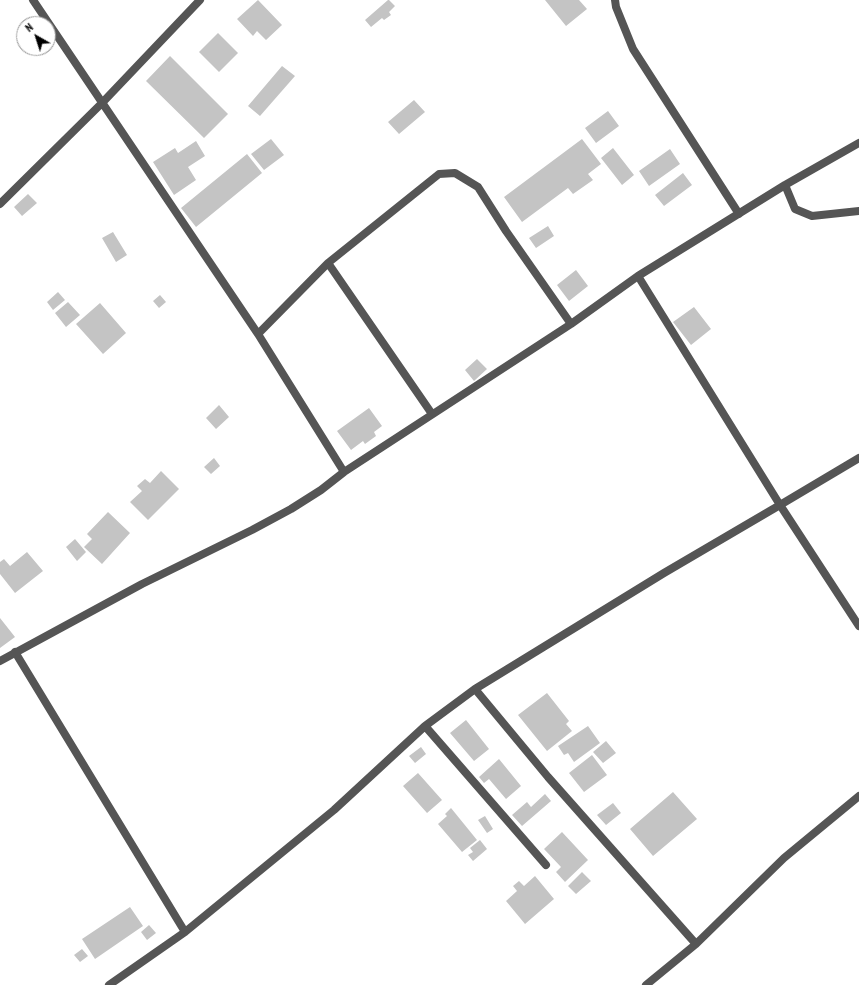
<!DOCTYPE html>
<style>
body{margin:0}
#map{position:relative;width:859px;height:985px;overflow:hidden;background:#fff;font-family:"PT Sans Narrow",sans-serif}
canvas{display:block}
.north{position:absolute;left:16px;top:16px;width:40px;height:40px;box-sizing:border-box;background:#fff;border:1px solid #999;border-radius:50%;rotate:321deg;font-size:11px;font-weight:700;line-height:16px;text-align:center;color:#000}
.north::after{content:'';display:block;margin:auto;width:14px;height:18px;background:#000;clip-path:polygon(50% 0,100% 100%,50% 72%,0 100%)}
</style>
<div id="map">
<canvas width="859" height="985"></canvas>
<div class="north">N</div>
</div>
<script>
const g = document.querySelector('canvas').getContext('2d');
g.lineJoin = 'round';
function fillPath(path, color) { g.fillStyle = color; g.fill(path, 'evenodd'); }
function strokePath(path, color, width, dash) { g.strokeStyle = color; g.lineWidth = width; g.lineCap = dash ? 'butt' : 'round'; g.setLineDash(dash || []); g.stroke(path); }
fillPath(new Path2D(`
 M 258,0 L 282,25 L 266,40 L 257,31 L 253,36 L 237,19 Z
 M 388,0 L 389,0 L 395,6 L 389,12 L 391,15 L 384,20 L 382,18 L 371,27 L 365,20 Z
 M 545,0 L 579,0 L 587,9 L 566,26 Z
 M 218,33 L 238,53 L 219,72 L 199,52 Z
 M 170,56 L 228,114 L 204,138 L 146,81 Z
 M 282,66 L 295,76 L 260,116 L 248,106 Z
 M 414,100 L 425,112 L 399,134 L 388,122 Z
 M 608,111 L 619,126 L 596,143 L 585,128 Z
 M 271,139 L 284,155 L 264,170 L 251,154 Z
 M 582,139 L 601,164 L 588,174 L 593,180 L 573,194 L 568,188 L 522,222 L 504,197 Z
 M 196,141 L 205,156 L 188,167 L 196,180 L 174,195 L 153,162 L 175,148 L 178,153 Z
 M 613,148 L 634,175 L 622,185 L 601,158 Z
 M 670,149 L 680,164 L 649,186 L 639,171 Z
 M 247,154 L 262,173 L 196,227 L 181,208 Z
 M 683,173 L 692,185 L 664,206 L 655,195 Z
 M 28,194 L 37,203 L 22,216 L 14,207 Z
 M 548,226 L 554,236 L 536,248 L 529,238 Z
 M 113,232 L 127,255 L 116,262 L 102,238 Z
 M 576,270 L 588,286 L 569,301 L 557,285 Z
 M 58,292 L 65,300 L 53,310 L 47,302 Z
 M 160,295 L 166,302 L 159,308 L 153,301 Z
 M 68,302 L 80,315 L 66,327 L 55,313 Z
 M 100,303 L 126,333 L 103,354 L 76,324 Z
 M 694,307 L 711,329 L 691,345 L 673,322 Z
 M 477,359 L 487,369 L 474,381 L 465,370 Z
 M 219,405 L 229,417 L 216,429 L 206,418 Z
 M 369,408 L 382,426 L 374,432 L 376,436 L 365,444 L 363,441 L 351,450 L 337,431 Z
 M 214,458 L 220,466 L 211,474 L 204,467 Z
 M 161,471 L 179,489 L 148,520 L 130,502 L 142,491 L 137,486 L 145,479 L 150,483 Z
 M 108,512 L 130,533 L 102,564 L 84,547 L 92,539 L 87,534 Z
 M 75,539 L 86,552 L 77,561 L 66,547 Z
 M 27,552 L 43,571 L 15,593 L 0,574 L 0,562 L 4,559 L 10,566 Z
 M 0,618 L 15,637 L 0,648 Z
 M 547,693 L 569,721 L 566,724 L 572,731 L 547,751 L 518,715 Z
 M 466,720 L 489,749 L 474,761 L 450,733 Z
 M 588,726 L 600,743 L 574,762 L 568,753 L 564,755 L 558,746 Z
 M 606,741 L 616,753 L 603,763 L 593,752 Z
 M 421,747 L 426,754 L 415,763 L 409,756 Z
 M 592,755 L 607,775 L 584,792 L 569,773 Z
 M 499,759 L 521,786 L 506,799 L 489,779 L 484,783 L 479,777 Z
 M 418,773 L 442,800 L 427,813 L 403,786 Z
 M 673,792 L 697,819 L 653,856 L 630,829 Z
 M 545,794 L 551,801 L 522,826 L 512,815 L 527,802 L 531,807 Z
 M 613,803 L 621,813 L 606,825 L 597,815 Z
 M 451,808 L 477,840 L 462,852 L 438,824 L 447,816 L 445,814 Z
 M 485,816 L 493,829 L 487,833 L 478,820 Z
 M 562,832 L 588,860 L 565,882 L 556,872 L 561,867 L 544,849 Z
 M 480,840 L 487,849 L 473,861 L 468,855 L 473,852 L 470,848 Z
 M 582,872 L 591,881 L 576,894 L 568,886 Z
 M 535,876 L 554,899 L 525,924 L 506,901 L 517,891 L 513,886 L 519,881 L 524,886 Z
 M 130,907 L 143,926 L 95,959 L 82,939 Z
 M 149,925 L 156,933 L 147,940 L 141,932 Z
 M 82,949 L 88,956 L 80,962 L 74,955 Z`), '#c4c4c4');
strokePath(new Path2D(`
 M 33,0 L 258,334 L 344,472
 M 615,0 L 616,7 L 633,49 L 739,214
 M 785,185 L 795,209 L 812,216 L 859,211
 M 0,204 L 102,103 L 200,0
 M 328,263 L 432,414
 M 638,276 L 780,505 L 859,626
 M 258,334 L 328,263 L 439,174 L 455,173 L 478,187 L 506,231 L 571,324
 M 15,652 L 185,932
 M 0,661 L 142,584 L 252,530 L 291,509 L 321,490 L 344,472 L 571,324 L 638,276 L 785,185 L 859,143
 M 475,689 L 548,777 L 696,944
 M 425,726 L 546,865
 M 109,985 L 185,932 L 334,810 L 425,726 L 475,689 L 664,573 L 780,505 L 859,458
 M 646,985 L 696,944 L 784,858 L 859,796`), '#555', 8);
</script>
